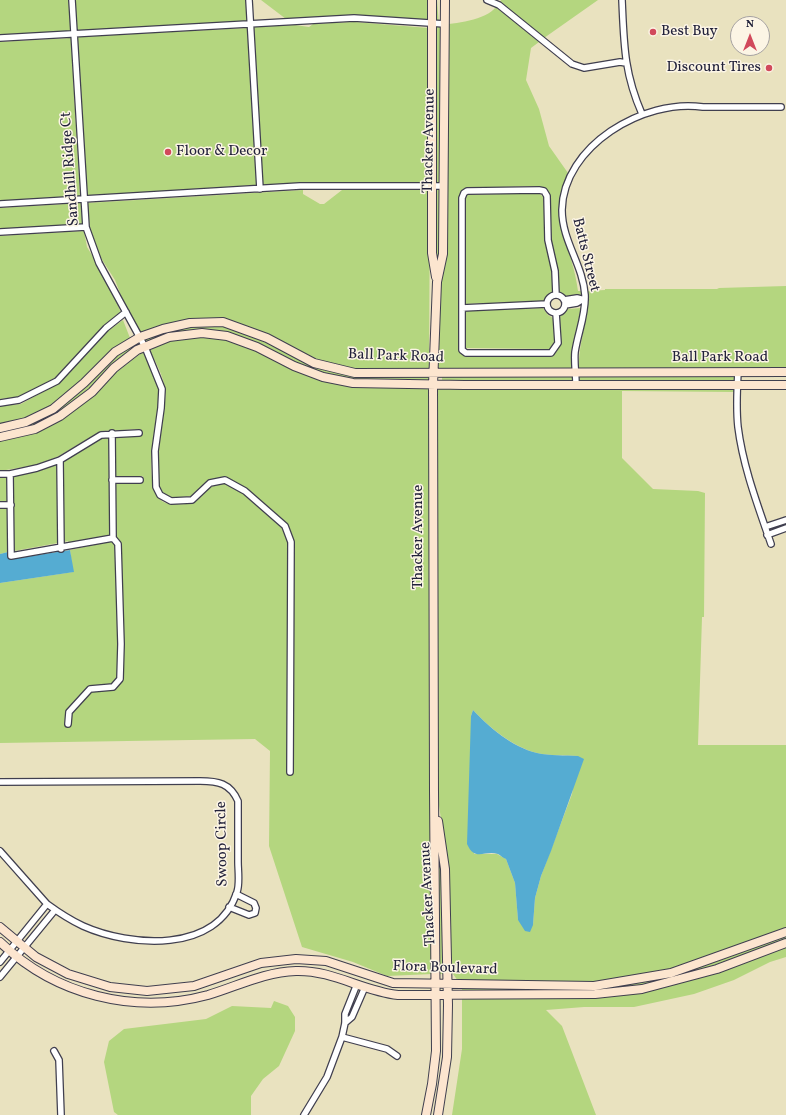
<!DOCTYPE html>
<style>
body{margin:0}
#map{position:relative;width:786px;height:1115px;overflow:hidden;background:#e9e2bf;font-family:Vollkorn,serif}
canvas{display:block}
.north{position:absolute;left:730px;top:16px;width:40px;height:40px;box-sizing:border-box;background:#fcf5e5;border:1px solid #a5a1a1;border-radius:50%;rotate:0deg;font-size:11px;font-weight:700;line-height:16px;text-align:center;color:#22223b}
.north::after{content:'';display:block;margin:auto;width:14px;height:18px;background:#d1495b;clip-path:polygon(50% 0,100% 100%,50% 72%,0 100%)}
</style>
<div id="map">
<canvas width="786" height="1115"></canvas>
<div class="north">N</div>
</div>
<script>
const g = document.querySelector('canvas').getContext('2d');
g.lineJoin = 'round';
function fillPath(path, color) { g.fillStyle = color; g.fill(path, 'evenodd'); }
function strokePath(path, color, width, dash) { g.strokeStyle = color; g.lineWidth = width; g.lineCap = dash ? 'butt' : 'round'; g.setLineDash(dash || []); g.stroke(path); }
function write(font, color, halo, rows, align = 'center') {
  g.font = font + ' Vollkorn,serif'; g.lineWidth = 3; g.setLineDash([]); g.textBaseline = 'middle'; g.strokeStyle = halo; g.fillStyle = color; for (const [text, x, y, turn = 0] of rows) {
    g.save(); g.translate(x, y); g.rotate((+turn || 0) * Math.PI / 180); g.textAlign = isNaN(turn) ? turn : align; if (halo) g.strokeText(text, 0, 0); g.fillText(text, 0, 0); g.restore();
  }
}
fillPath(new Path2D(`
 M 0,0 L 69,0 L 71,31 L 0,35 Z
 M 75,0 L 246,0 L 247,21 L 77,31 Z
 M 261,0 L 429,0 L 429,21 L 354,15 L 286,19 Z
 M 435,0 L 437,0 L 439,25 C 454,24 486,20 496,7 L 539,42 L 531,48 L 526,80 L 539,109 L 549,146 L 568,173 C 547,218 573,247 578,291 L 581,291 L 582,295 L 566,298 L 559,293 L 556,265 L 551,239 L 550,196 L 547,190 L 539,186 L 466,188 L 461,192 L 459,198 L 459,350 L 466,356 L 551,356 C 565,349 560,330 559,317 L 564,314 L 567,309 L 581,308 L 573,368 L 435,370 Z
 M 501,0 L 598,0 L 544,38 L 500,2 Z
 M 354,22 L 429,28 L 430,183 L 302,183 L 263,185 L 254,27 L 295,25 L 309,27 L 313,24 Z
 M 248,28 L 257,185 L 86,196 L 77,37 Z
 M 71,38 L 80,196 L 0,201 L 0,42 Z
 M 303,190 L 303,194 L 320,204 L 324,204 L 342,190 L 430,190 L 429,370 L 355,369 L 314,360 L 268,335 L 189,320 L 136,335 L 115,280 L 92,244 L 87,203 Z
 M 538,193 L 544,197 L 545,240 L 551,266 L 553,292 L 547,296 L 544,301 L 465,304 L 466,195 Z
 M 81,203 L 83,225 L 0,229 L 0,208 Z
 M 84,231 L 87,247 L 109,283 L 121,313 L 105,325 L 55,378 L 19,397 L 0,399 L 0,236 Z
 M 786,286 L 786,368 L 579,368 C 578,342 590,317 587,291 L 605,290 L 605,289 L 717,289 L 719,288 Z
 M 543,308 L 548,315 L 553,318 L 555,343 L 550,349 L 465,348 L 465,311 Z
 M 123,320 L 130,338 C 101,357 81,387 52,406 C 36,416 18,420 0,425 L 0,406 L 21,404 L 59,383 L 109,330 Z
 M 190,326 L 222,326 L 355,376 L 429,376 L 429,381 L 353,380 L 324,374 L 227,333 L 145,343 L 141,340 L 164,332 Z
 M 202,336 L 226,339 L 256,350 L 323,381 L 429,388 L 432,974 L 387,976 L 353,962 L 302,947 L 269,846 L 270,751 L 255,739 L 0,743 L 0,583 L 73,572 L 70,550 L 113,541 L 115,483 L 143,483 L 143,476 L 115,477 L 115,436 L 141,436 L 141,429 L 101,431 L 57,457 L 36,465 L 0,471 L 0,440 L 37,433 L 144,351 C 149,363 158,378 159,391 C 160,413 134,505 173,504 C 179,504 190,505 194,502 C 209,493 203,487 224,483 L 243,494 L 282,528 L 288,543 L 287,775 L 293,775 L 294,542 L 286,523 L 247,489 L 226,477 L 208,480 L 191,496 C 182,497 168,500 162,492 C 149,478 168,410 165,389 C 163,375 155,361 149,349 L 170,340 Z
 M 134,343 L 138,346 C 111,371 69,416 33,426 C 23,430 11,431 0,434 L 27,425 Z
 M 573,375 L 573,382 L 442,382 L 442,376 Z
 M 579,375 L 735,375 L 734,382 L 579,382 Z
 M 435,388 L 734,388 L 734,392 L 622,391 L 622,458 L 653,489 L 698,491 L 705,493 L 704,617 L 702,617 L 698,745 L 786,745 L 786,928 L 670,969 L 593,983 L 458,981 L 453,974 L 450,974 L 448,869 L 437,791 ZM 473,710 C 490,728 513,747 537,753 C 550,756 565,755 578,756 L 572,794 L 541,876 L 535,898 L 533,925 L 518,920 L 515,883 L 506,859 L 497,854 L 474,854 L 471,716 Z
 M 109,437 L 110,535 L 69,543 L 68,541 L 64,542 L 63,462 L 102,438 Z
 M 57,464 L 58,543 L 14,551 L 13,477 Z
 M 0,477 L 7,477 L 8,502 L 0,502 Z
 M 8,508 L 8,552 L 0,554 L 0,509 Z
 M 437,836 L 442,870 L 444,974 L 438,974 Z
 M 786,935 L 786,939 L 717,966 L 641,986 L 595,991 L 462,991 L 462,987 L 594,990 L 672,976 Z
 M 786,947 L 786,957 L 770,962 L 734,980 L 694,994 L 634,1007 L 584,1007 L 546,1010 L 562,1026 L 596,1115 L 452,1115 L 462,1049 L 462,998 L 595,997 Z
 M 274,1001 L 288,1006 L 295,1017 L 295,1031 L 279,1066 L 263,1079 L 251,1096 L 251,1115 L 118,1115 L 114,1112 L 104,1062 L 109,1041 L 124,1029 L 206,1019 L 232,1006 L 271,1008 Z`), '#b4d67f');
fillPath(new Path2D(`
 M 70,550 L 74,572 L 0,583 L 0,554 L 8,552 L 8,556 L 12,559 Z
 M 473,710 C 490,728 512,747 537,753 C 550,756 565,755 578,756 L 584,759 L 551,851 L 541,876 L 535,898 L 533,925 L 530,932 L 525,931 L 518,920 L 515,883 L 506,859 C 503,858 500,855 498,854 C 484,850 475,862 467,844 L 471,716 Z`), '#55acd2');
const street = new Path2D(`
 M 72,0 L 86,227 L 99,263 L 145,347 L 162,389 L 161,408 L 155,451 L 156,487 L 160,495 L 171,501 L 192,500 L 210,483 L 225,480 L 245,491 L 285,526 L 291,542 L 290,772
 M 249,0 L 260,189
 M 487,0 L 499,5 L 572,64 L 584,68 L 620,62 L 626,63
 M 622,0 C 624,44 624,73 642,114
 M 0,38 L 354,18 L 445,24
 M 0,204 L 300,186 L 443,186
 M 0,232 L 86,227
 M 556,295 L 555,271 L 548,240 L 547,196 L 544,191 L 539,190 L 467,191 L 464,193 L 462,198 L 462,350 L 466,353 L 551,353 L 558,343 L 556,313
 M547 304a9 9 0 1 1 18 0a9 9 0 1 1-18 0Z
 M 564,300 L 577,298 L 585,300
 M 565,305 L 577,303 L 582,300
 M 462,308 L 547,304
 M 738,372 C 737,390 736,409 738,427 C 743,467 758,506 771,544
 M 576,385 C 576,374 574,362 575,352 C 578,332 586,315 585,295 C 583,265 562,241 562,210 C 563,146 644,98 703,107 L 781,107
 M 0,403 L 19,400 L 57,381 L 106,328 L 126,312
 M 60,460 L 61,549
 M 0,474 L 10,474 L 37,468 L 60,460 L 101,435 L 139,433
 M 10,474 L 11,556 L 113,538 L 112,433
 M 112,480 L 140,480
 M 0,505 L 11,505
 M 765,527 L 786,520
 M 767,535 L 786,528
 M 68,724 L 69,712 L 90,689 L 113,687 L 120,679 L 121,644 L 118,544 L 113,538
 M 0,782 L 200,781 C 218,781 230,783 238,801 C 238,821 238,841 238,862 C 238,871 240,883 237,892 C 217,954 130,947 83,926 C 70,920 58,912 47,904 L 0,851
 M 229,907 L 249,915 L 255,913 L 256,908 L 254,903 L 236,894
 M 0,962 L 47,904
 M 0,977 L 55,910
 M 345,1023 L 352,1017 L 365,987
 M 342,1037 L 387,1049 L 397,1056
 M 54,1051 L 59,1060 L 61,1115
 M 304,1115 L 327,1077 L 342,1037 L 345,1023 L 345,1014 L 357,984`);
const secondary = new Path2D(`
 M 432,0 L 432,253 L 436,277
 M 0,428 L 26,422 L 53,409 L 84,383 L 115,352 L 140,337 L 163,329 L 190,323 L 223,322 L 267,338 L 314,363 L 355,373 L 786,372
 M 0,437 L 35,429 L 60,416 L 92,392 L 114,368 L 137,350 L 169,337 L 202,333 L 227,336 L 257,347 L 294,366 L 323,377 L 353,383 L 464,385 L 786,385
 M 0,927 L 36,957 L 68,974 L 110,987 L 147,991 L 194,986 L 261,963 L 296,959 L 326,961 L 393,983 L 594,986 L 671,973 L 786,932
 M 0,942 C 55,995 134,1015 208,995 C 238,986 264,972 296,971 C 333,970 362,991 398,995 L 595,994 L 642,989 L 717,969 L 786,943
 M 426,1115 L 432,1084 L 436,1051 L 434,791 L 433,385 L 437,282 L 443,254 L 445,0
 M 438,1115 L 447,1057 L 448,1005 L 445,869 L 438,821`);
strokePath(street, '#403f4f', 8);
strokePath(secondary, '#403f4f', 10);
strokePath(street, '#fff', 5.5);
strokePath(secondary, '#fce5cf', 8);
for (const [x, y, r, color] of [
 [653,32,4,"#d1495b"],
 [769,68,4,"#d1495b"],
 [168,152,4,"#d1495b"]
]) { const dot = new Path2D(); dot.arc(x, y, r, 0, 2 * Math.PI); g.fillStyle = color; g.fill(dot); strokePath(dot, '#fcf5e5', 1.5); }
write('15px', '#22223b', '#fcf5e5', [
 ["Best Buy",661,32],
 ["Discount Tires",761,68,"right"],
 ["Floor & Decor",176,152]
], 'left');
write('15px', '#22223b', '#fcf5e5', [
 ["Thacker Avenue",430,141,-89],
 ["Sandhill Ridge Ct",71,169,-94],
 ["Batts Street",585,255,76],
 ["Ball Park Road",396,357,2],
 ["Ball Park Road",720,358],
 ["Thacker Avenue",419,537,-90],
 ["Swoop Circle",223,844,-91],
 ["Thacker Avenue",429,894,-93],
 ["Flora Boulevard",445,969,2]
]);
</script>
